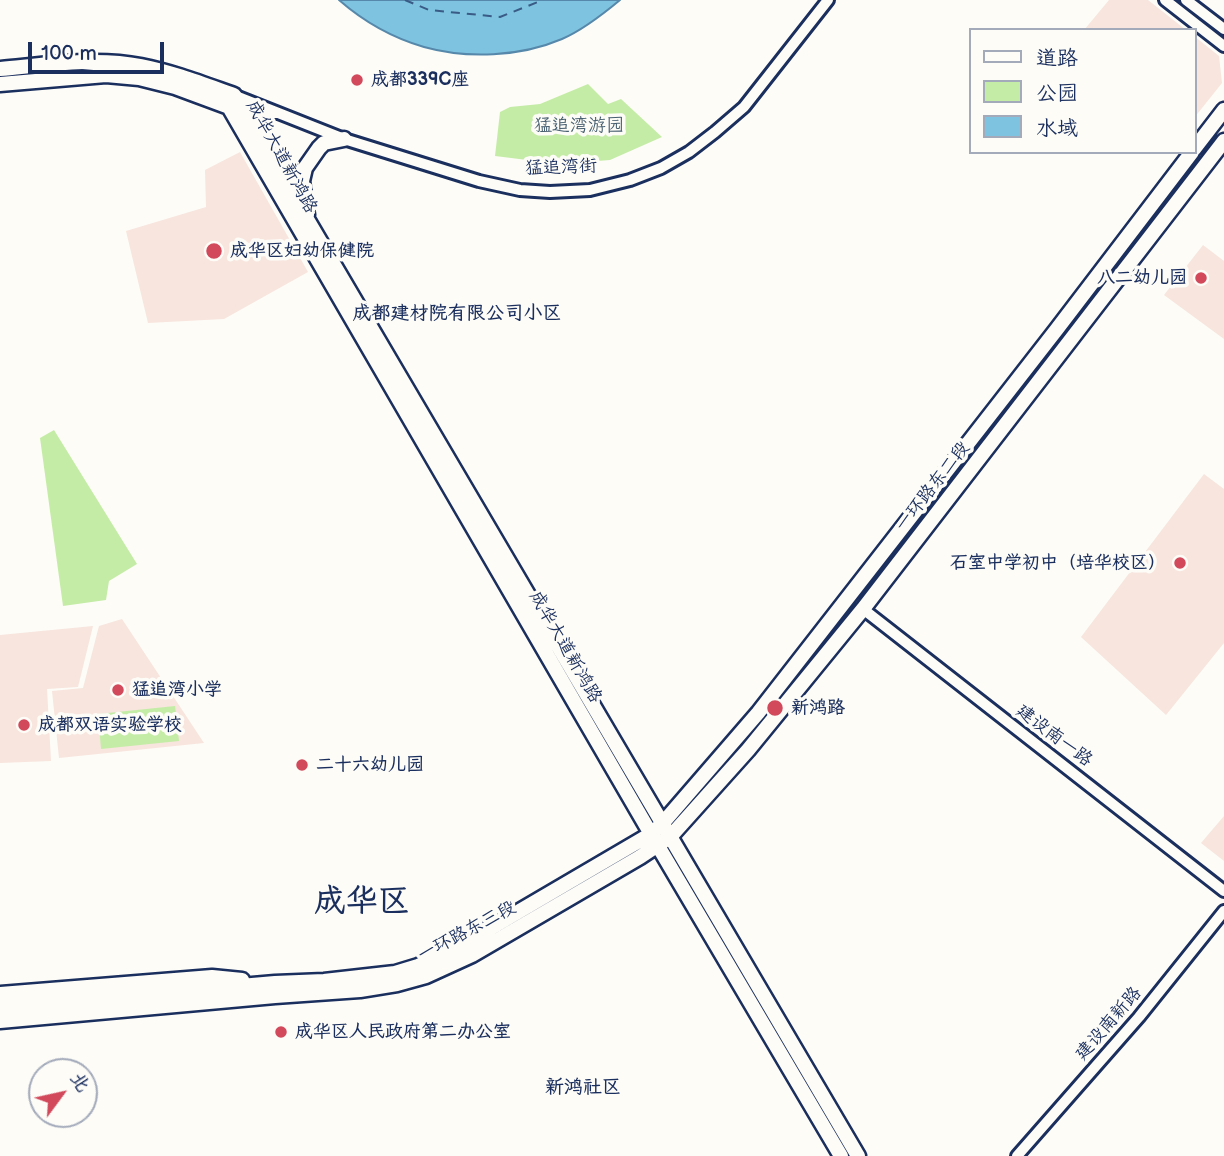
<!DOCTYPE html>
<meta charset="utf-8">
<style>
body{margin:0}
#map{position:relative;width:1224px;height:1156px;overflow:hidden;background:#fdfcf7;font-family:"Balsamiq Sans","LXGW WenKai TC",sans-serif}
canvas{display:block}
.legend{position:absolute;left:969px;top:28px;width:228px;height:126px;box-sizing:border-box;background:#fdfcf7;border:2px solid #a3aaba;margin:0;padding:9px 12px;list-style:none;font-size:21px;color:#1b2f5e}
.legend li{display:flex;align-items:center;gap:14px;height:35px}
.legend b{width:35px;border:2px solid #a3aaba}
.north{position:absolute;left:28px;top:1058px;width:70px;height:70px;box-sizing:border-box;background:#fdfcf7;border:2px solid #a3aaba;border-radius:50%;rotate:57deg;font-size:19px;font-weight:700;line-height:28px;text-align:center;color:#1b2f5e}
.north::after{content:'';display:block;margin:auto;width:24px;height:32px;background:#d1495b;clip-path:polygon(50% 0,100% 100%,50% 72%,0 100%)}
.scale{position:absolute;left:28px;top:42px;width:136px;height:32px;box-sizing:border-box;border:4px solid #1b2f5e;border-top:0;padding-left:9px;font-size:21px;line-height:24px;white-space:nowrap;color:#1b2f5e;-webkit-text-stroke:5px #fdfcf7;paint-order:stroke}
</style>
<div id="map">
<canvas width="1224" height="1156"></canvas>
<ul class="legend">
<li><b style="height:9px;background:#fdfcf7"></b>道路</li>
<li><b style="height:19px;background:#c5eca7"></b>公园</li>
<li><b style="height:19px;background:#7ec3df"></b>水域</li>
</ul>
<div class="north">北</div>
<div class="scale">100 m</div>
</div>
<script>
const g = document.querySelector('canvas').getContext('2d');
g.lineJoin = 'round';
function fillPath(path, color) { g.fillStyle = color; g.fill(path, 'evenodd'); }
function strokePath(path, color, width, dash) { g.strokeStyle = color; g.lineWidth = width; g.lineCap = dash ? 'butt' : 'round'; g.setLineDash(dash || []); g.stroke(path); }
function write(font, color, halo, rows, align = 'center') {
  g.font = font + ' "Balsamiq Sans","LXGW WenKai TC",sans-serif'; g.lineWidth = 7; g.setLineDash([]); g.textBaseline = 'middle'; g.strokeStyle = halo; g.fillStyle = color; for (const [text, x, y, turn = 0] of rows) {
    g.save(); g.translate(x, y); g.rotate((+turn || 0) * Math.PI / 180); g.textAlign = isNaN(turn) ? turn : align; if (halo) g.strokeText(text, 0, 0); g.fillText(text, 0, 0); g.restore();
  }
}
fillPath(new Path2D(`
 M 1109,0 L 1148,0 L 1186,30 L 1084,30 Z
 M 1194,36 L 1219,56 L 1222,83 L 1194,118 Z
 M 240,152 L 308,272 L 224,319 L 148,323 L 126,231 L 206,207 L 205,170 Z
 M 1203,245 L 1224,261 L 1224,339 L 1164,295 Z
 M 1204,474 L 1224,489 L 1224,643 L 1166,715 L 1081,637 Z
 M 122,619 L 204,743 L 59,758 L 52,691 L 83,688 L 99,626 Z
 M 93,626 L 78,687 L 47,689 L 51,761 L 0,763 L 0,635 Z
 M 1224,816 L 1224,861 L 1201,843 Z`), '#f7e5de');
fillPath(new Path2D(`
 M 588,84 L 608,104 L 621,99 L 662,137 L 610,160 L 559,164 L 495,156 L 500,112 L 510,107 L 540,104 Z
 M 54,430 L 137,564 L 109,581 L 106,600 L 63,606 L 40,438 Z
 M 175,706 L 179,741 L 101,749 L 98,714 Z`), '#c5eca7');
const water = new Path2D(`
 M 339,0 L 620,0 C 602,15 583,30 562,39 C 520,57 467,59 424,47 C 393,38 363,21 339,0 Z`);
fillPath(water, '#7ec3df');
strokePath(water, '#5688ab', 2);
strokePath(new Path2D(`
 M 405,0 L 429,10 L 500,17 L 543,0`), '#395b85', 2, [9, 7]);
const minor = new Path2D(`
 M 1165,0 L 1224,46
 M 1186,0 L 1224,29
 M 233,95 L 344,139 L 479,181 L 520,190 L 550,192 L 590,190 L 630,180 L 661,168 L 689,152 L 715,132 L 744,107 L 828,0
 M 239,109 L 275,113
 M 863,609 L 1224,891
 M 1017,1156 L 1139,1017 L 1224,911`);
const major = new Path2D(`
 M 0,69 C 45,65 96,57 141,66 C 172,72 203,84 234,95 L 858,1156
 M 0,84 L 106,75 L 139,78 L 175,87 L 229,107 L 651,834 L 841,1156
 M 1194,149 L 1224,110
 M 307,215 L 302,181 L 305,168 L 319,148 L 324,143 L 344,139
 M 0,994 L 212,977 L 242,980
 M 0,1007 L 275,983 L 324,981 L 395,973 L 418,966 L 465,943 L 651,834 L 662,824 L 758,713 L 1057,329 L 1192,152
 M 0,1021 L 275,996 L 360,990 L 397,984 L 426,976 L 472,955 L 640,857 L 670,837 L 748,750 L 863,609 L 1224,141`);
strokePath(minor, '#1b2f5e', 16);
strokePath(major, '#1b2f5e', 19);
strokePath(minor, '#fdfcf7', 10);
strokePath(major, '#fdfcf7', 14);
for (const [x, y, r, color] of [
 [357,80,7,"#d1495b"],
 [214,251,9,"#d1495b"],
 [1201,278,7,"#d1495b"],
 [1180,563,7,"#d1495b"],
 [118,690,7,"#d1495b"],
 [775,708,9,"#d1495b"],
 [24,725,7,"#d1495b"],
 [302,765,7,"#d1495b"],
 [281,1032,7,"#d1495b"]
]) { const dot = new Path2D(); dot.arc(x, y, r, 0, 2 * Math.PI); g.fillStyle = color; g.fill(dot); strokePath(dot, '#fdfcf7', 2.5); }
write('bold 18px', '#1b2f5e', '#fdfcf7', [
 ["成都339C座",371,80],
 ["成华区妇幼保健院",230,251],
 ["八二幼儿园",1187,278,"right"],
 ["石室中学初中（培华校区）",1166,563,"right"],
 ["猛追湾小学",132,690],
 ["新鸿路",791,708],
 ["成都双语实验学校",38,725],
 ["二十六幼儿园",316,765],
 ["成华区人民政府第二办公室",295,1032]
], 'left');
write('18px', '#465e70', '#fdfcf7', [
 ["猛追湾游园",579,126]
]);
write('18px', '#1b2f5e', '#fdfcf7', [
 ["成华大道新鸿路",281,157,61],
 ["猛追湾街",561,168,-2],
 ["一环路东二段",933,487,-52],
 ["成华大道新鸿路",565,647,60],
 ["建设南一路",1054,736,37],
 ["一环路东三段",467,932,-28],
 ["建设南新路",1109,1024,-49]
]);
write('bold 19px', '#1b2f5e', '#fdfcf7', [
 ["成都建材院有限公司小区",457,314],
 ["新鸿社区",583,1088]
]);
write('bold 32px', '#1b2f5e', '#fdfcf7', [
 ["成华区",362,903]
]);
</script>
